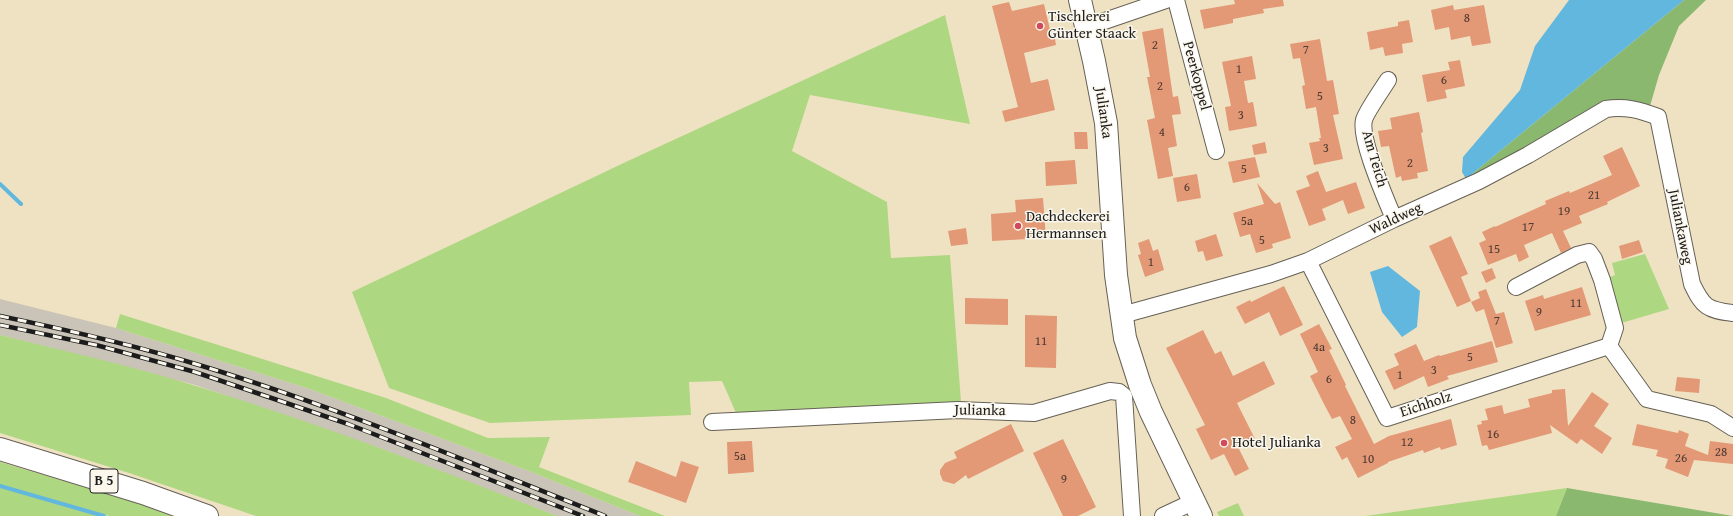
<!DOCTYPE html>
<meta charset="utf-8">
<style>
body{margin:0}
canvas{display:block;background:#efe2c2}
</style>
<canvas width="1733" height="516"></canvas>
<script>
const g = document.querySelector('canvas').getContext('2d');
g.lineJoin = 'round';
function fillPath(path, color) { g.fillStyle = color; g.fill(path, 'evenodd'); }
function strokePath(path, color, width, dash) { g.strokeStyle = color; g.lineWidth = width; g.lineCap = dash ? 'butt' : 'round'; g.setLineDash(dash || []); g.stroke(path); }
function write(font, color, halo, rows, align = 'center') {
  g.font = font + ' "Gentium Book Plus",serif'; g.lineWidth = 3; g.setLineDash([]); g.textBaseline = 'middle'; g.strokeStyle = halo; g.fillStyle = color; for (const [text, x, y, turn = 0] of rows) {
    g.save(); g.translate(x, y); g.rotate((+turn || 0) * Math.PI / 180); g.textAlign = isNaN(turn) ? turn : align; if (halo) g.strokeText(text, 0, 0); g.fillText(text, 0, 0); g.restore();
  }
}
fillPath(new Path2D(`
 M 0,299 L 116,328 L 310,389 L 529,471 L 640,516 L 557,516 L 382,449 L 195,385 L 0,335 Z`), '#cac3b8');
fillPath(new Path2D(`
 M 945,15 L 970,124 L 810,95 L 792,151 L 887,202 L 891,258 L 950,255 L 961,402 L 736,413 L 722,381 L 689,382 L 691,415 L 490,423 L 389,388 L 352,292 L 630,160 Z
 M 1645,254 L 1669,309 L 1618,324 L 1605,279 L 1615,275 L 1612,263 Z
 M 120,314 L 386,398 L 488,438 L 550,437 L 539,467 L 665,516 L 640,516 L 529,471 L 310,389 L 116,328 Z
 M 0,335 C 65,351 132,366 196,386 C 318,423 438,469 557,516 L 256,516 L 129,473 L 0,433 Z
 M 0,462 L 162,510 L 177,516 L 109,516 L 0,485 Z
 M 0,487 L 100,516 L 0,516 Z
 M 1567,488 L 1556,516 L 1365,516 Z
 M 1238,503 L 1244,516 L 1219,516 L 1217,512 Z`), '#aed781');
fillPath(new Path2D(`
 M 1684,0 L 1706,0 L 1679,26 L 1659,75 L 1650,106 L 1624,100 L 1601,104 L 1472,177 L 1472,174 Z
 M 1567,488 L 1733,516 L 1556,516 Z`), '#8ab86f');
fillPath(new Path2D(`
 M 1569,0 L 1684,0 L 1472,174 L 1472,177 L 1466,179 L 1462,172 L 1463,157 L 1520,90 L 1535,46 Z
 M 1388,266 L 1420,291 L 1417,327 L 1402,337 L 1382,312 L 1370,272 Z`), '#62b7de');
strokePath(new Path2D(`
 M 0,184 L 21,204
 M 0,486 L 104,516`), '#62b7de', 4);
fillPath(new Path2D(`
 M 1234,0 L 1283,0 L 1284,6 L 1263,9 L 1264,13 L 1233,19 L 1233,23 L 1204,29 L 1200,10 L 1235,4 Z
 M 1009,2 L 1012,11 L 1044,4 L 1051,34 L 1054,33 L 1056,45 L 1024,53 L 1031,83 L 1048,79 L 1055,110 L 1005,122 L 1002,111 L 1018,107 L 992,6 Z
 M 1453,5 L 1454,10 L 1484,5 L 1491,43 L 1472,46 L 1470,36 L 1451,40 L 1449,27 L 1435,30 L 1431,10 Z
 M 1409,20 L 1413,42 L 1402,44 L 1403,53 L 1385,56 L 1383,47 L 1370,50 L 1367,32 L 1398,26 L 1398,22 Z
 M 1163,28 L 1173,97 L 1178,96 L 1181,114 L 1172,115 L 1177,146 L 1168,148 L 1173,176 L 1158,179 L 1147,120 L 1155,118 L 1147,77 L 1150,77 L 1142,32 Z
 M 1320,39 L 1327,81 L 1333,80 L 1339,114 L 1333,115 L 1343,159 L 1314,165 L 1309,143 L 1320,141 L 1319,138 L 1321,138 L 1316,107 L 1306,109 L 1302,86 L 1305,85 L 1300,58 L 1293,59 L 1290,44 Z
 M 1252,56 L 1256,79 L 1244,81 L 1248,103 L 1253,102 L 1257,126 L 1229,131 L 1225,107 L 1231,106 L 1222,62 Z
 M 1460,60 L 1465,86 L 1445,90 L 1447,98 L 1427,102 L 1422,75 L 1450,70 L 1448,62 Z
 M 1419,112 L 1423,132 L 1421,133 L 1428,171 L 1417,173 L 1418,178 L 1402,181 L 1401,176 L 1396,178 L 1389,146 L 1381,147 L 1378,131 L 1392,129 L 1390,118 Z
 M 1074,132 L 1087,132 L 1088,149 L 1075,149 Z
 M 1265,142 L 1267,153 L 1254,155 L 1252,145 Z
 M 1622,147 L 1640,186 L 1607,202 L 1608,204 L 1579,216 L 1582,223 L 1563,231 L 1571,248 L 1561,253 L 1552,233 L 1524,245 L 1529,257 L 1519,262 L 1516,254 L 1488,265 L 1479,243 L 1486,240 L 1482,232 L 1495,226 L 1495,227 L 1546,204 L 1545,201 L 1569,191 L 1570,193 L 1612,175 L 1603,156 Z
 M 1255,157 L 1260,177 L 1233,183 L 1228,162 Z
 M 1075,160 L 1077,184 L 1046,186 L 1045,162 Z
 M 1318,171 L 1326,192 L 1356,182 L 1365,208 L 1348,214 L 1343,200 L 1322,209 L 1326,220 L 1309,226 L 1296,191 L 1310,186 L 1306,176 Z
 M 1197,174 L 1201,198 L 1177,202 L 1173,178 Z
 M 1257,183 L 1275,204 L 1280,202 L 1291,238 L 1272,244 L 1273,248 L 1256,253 L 1250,234 L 1240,237 L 1233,213 L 1264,204 Z
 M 1043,198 L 1046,238 L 992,241 L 991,214 L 1016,212 L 1015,200 Z
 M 966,228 L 968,244 L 951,246 L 948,231 Z
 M 1216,234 L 1223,256 L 1206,261 L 1203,251 L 1198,252 L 1195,241 Z
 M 1451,236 L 1468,274 L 1461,277 L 1471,301 L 1457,307 L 1429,246 Z
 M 1149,239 L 1153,251 L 1158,249 L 1164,270 L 1145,277 L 1138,255 L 1141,254 L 1138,243 Z
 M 1639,240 L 1643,252 L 1622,259 L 1619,246 Z
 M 1492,268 L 1496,278 L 1486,283 L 1481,272 Z
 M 1284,286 L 1303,325 L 1280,336 L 1269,312 L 1245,324 L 1236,307 L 1250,300 L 1251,302 Z
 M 1582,287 L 1591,315 L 1535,331 L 1525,301 L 1543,295 L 1544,299 Z
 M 1486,289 L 1496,314 L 1504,312 L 1513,343 L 1496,348 L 1484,309 L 1476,312 L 1471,302 L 1480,298 L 1478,292 Z
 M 965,298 L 1008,299 L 1008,325 L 965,324 Z
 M 1025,315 L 1057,316 L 1056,368 L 1025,367 Z
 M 1319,324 L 1332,349 L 1329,350 L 1346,385 L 1345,386 L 1374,444 L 1389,436 L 1451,419 L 1457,445 L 1441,450 L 1440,447 L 1424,453 L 1423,450 L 1388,462 L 1388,463 L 1358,478 L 1347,457 L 1342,460 L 1335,447 L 1352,439 L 1340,416 L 1332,419 L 1325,406 L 1310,376 L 1318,372 L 1300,334 Z
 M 1203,330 L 1215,354 L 1221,351 L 1233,376 L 1264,361 L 1275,384 L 1237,403 L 1255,439 L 1238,447 L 1249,469 L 1235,476 L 1224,454 L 1211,460 L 1196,429 L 1205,425 L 1166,348 Z
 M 1492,341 L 1498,362 L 1447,376 L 1449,379 L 1428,387 L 1424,376 L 1394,390 L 1385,371 L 1399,365 L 1394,354 L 1416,344 L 1424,361 L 1439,355 L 1440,356 Z
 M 1677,377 L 1700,379 L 1699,393 L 1675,391 Z
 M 1565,389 L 1568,426 L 1592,392 L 1609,404 L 1594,426 L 1612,438 L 1602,454 L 1581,439 L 1577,444 L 1550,425 L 1552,433 L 1489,450 L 1487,445 L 1482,446 L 1477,425 L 1482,424 L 1481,421 L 1488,420 L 1485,409 L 1502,405 L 1504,414 L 1530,407 L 1528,399 L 1552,393 L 1552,390 Z
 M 1011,424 L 1024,451 L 968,479 L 966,475 L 954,484 L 943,481 L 940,474 L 940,470 L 945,463 L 957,458 L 954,452 Z
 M 1637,424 L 1678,433 L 1679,430 L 1689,434 L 1685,446 L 1708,455 L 1710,441 L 1733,444 L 1733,464 L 1694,460 L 1688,477 L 1665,468 L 1668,459 L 1656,456 L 1658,450 L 1632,445 Z
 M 1063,439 L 1096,507 L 1078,516 L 1063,516 L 1033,453 Z
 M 752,441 L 754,472 L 728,474 L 727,442 Z
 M 636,461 L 676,477 L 681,461 L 699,467 L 686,503 L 628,482 Z`), '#e39876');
const street = new Path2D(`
 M 1176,0 L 1216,151
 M 1087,27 L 1166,0
 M 1388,80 C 1383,88 1366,112 1364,120 C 1359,139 1386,199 1394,219
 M 1308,261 L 1387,418 L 1609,346 L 1647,399 L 1711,414 L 1733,428
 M 1516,287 L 1577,255 L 1589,252 L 1594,259 L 1602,280 L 1615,328 L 1609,346
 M 1122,315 L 1271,274 L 1308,261 L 1394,219 L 1479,181 L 1528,155 L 1606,109 C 1625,106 1640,110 1658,117 L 1692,284 C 1703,307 1707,310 1733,313
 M 712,422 L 958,410 L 1034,413 L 1110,391 L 1119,392 L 1124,396 L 1132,516
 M 1163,516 L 1195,501`);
const secondary = new Path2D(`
 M 1080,0 L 1094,61 L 1106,123 L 1116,275 L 1125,338 L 1140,385 L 1151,412 L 1201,516`);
const highway = new Path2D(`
 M 0,449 L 143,493 L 207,516`);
strokePath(street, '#666156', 18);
strokePath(secondary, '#666156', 24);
strokePath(highway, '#666156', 24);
strokePath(street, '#fff', 16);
strokePath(secondary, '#fff', 22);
strokePath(highway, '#fff', 22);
const rail = new Path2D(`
 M 0,316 C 67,330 134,345 199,365 C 337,407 471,463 605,516
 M 0,325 L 96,345 L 195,372 L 348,424 L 583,516`);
strokePath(rail, '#1c1c1c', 4.5);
strokePath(rail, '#fbf7ec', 3, [9]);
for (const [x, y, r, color] of [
 [1040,26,4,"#d1495b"],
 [1018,226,4,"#d1495b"],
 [1224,443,4,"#d1495b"]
]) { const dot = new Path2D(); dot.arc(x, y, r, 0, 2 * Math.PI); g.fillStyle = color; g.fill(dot); strokePath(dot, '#fbf7ec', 1.5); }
write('13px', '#4e3b32', null, [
 ["8",1467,19],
 ["2",1155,46],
 ["7",1306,51],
 ["1",1239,70],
 ["6",1444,81],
 ["2",1160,87],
 ["5",1320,97],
 ["3",1241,116],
 ["4",1162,133],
 ["3",1326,149],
 ["2",1410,164],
 ["5",1244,170],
 ["6",1187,188],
 ["21",1594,196],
 ["19",1564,212],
 ["5a",1247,222],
 ["17",1528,228],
 ["5",1262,241],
 ["15",1494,250],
 ["1",1151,263],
 ["11",1576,304],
 ["9",1539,313],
 ["7",1497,322],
 ["11",1041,342],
 ["4a",1319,348],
 ["5",1470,358],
 ["3",1434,371],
 ["1",1400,376],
 ["6",1329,380],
 ["8",1353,421],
 ["16",1493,435],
 ["12",1407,443],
 ["28",1721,453],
 ["5a",740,457],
 ["26",1681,459],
 ["10",1368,460],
 ["9",1064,480]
]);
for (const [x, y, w] of [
 [104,481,28]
]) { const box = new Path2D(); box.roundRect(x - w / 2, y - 12, w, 24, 3); g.fillStyle = '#fbf7ec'; g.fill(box); strokePath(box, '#1c1c1c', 1); }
write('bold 14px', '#1c1c1c', null, [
 ["B 5",104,481]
]);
write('15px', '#1c1c1c', '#fbf7ec', [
 ["Tischlerei",1048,17],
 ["Günter Staack",1048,34],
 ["Dachdeckerei",1026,217],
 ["Hermannsen",1026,234],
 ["Hotel Julianka",1232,443]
], 'left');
write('15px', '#1c1c1c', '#fbf7ec', [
 ["Peerkoppel",1196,76,75],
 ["Julianka",1103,113,82],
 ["Am Teich",1374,159,74],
 ["Waldweg",1396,219,-25],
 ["Juliankaweg",1680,227,79],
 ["Eichholz",1426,405,-18],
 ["Julianka",980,411,1]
]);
</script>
